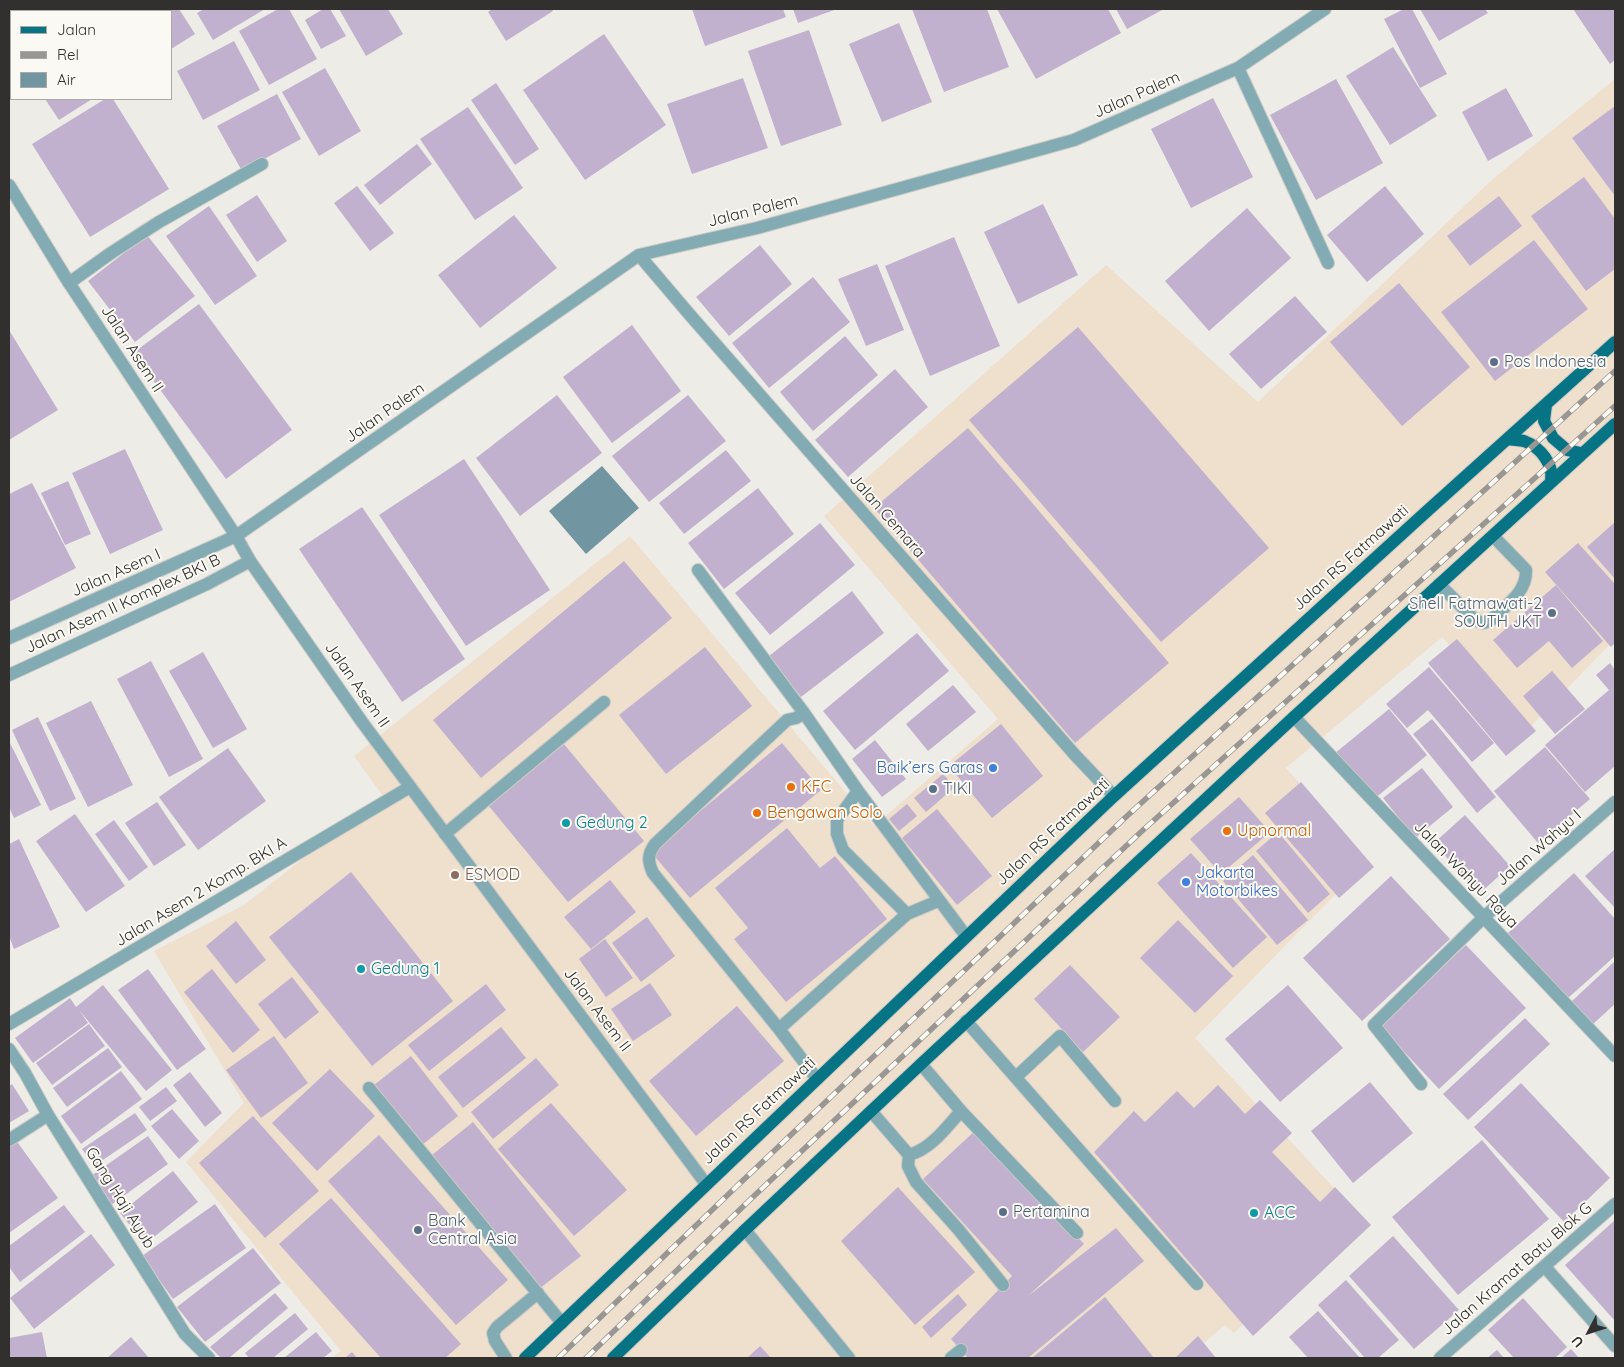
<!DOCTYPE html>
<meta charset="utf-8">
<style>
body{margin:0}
#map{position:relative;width:1624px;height:1367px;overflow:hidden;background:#eeece6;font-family:Quicksand,sans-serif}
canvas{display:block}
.frame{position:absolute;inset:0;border:10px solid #31302e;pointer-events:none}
.legend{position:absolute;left:10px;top:10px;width:162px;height:90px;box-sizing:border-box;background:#fbf9f3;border:1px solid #aaa9a4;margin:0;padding:6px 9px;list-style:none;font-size:15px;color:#31302e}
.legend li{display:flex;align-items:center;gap:10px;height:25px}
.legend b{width:25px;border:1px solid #aaa9a4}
.north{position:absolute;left:1564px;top:1307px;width:50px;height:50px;-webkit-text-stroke:4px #fbf9f3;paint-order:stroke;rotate:230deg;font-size:14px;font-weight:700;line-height:20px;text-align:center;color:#31302e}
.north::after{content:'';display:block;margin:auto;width:18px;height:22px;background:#31302e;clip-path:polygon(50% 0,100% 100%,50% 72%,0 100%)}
</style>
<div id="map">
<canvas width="1624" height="1367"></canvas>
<div class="frame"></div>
<ul class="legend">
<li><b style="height:6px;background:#067484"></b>Jalan</li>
<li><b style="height:6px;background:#999793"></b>Rel</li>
<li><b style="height:14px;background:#7195a1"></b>Air</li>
</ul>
<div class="north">U</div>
</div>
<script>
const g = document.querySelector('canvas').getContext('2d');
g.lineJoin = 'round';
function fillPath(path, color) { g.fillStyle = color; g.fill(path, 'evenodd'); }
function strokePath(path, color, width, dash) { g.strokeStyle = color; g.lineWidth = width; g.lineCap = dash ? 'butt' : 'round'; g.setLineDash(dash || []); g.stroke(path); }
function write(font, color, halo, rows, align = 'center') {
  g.font = font + ' Quicksand,sans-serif'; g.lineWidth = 4; g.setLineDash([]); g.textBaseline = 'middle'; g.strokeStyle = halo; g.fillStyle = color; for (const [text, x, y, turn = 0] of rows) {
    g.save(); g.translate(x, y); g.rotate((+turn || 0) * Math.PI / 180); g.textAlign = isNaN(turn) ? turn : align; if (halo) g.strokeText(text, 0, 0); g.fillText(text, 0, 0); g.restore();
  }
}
fillPath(new Path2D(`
 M 1615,79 L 1615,639 L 1525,732 L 1442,637 L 1286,768 L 1368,861 L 1195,1038 L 1356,1212 L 1234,1333 L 1225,1325 L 1186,1358 L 332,1358 L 341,1351 L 186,1162 L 244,1103 L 154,951 L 244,905 L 383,796 L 354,756 L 630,536 L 874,826 L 998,719 L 824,516 L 1106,265 L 1258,402 L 1494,178 Z`), '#efdfcd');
fillPath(new Path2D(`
 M 602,466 L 639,508 L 586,554 L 549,511 Z`), '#7195a1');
fillPath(new Path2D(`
 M 15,9 L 88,9 L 84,11 L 11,11 L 11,56 L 9,58 L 9,13 Z
 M 108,9 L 179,9 L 195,34 L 171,49 L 171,11 L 104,11 Z
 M 204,9 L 265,9 L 213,40 L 197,13 Z
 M 278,9 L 289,9 L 317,59 L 269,85 L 239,31 Z
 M 323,9 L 330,9 L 346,36 L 321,49 L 305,20 Z
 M 339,9 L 388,9 L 403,34 L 366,56 Z
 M 492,9 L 552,9 L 553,11 L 506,41 L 488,12 Z
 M 692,9 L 783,9 L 786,17 L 705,46 Z
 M 793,9 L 837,9 L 798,23 Z
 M 912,9 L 987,9 L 1009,67 L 944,92 Z
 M 997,9 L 1108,9 L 1121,33 L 1036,79 Z
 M 1116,9 L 1164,9 L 1127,29 Z
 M 1404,9 L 1412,9 L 1447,74 L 1420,88 L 1384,19 Z
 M 1420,9 L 1485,9 L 1488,13 L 1439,41 Z
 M 1573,9 L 1615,9 L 1615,60 L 1610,64 Z
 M 899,23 L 932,102 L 882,122 L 849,44 Z
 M 809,30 L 842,125 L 781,146 L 748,51 Z
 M 604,34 L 666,125 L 585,180 L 523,90 Z
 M 234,41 L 260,90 L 203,120 L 177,71 Z
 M 1393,47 L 1437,116 L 1390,145 L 1346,76 Z
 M 325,68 L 361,131 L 319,156 L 282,92 Z
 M 743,78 L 768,148 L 692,174 L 667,104 Z
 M 1336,79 L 1383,163 L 1316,200 L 1270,115 Z
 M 496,83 L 539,149 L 515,165 L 471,100 Z
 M 1506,88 L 1533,136 L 1488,161 L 1462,112 Z
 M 277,94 L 301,139 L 242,171 L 217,126 Z
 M 1213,98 L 1253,177 L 1191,208 L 1151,129 Z
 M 45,99 L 92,99 L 59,120 Z
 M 105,99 L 113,99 L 169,189 L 90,237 L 32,144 Z
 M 1615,106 L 1615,196 L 1572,138 Z
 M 468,107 L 523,188 L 475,220 L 420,139 Z
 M 417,144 L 432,164 L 380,205 L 364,185 Z
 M 1584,177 L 1615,219 L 1615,269 L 1586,291 L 1531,216 Z
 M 357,186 L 394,233 L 370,251 L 334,203 Z
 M 1385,186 L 1424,234 L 1367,282 L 1327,235 Z
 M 257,195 L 287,241 L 257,262 L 226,215 Z
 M 1499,196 L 1522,226 L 1470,266 L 1447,236 Z
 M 1043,204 L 1078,275 L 1018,304 L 984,232 Z
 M 209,206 L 257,276 L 215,305 L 166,236 Z
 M 1247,208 L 1291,258 L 1209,331 L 1165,281 Z
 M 514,215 L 557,268 L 480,328 L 438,275 Z
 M 147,235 L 195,296 L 135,342 L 88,281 Z
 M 954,237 L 1000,346 L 930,376 L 885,266 Z
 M 1534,240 L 1588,309 L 1495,381 L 1441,312 Z
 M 760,245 L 792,284 L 729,336 L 696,297 Z
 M 877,264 L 904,330 L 866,346 L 838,279 Z
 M 813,277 L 850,322 L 769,388 L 732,343 Z
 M 1399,283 L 1470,367 L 1402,426 L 1330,342 Z
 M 1295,296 L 1327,332 L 1261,389 L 1229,354 Z
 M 199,304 L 292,430 L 226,479 L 133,353 Z
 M 632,325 L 681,391 L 612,443 L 563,377 Z
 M 1078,327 L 1269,548 L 1161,642 L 969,420 Z
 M 9,330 L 58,410 L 9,440 Z
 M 845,336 L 878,375 L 813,431 L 780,392 Z
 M 895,369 L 928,407 L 848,477 L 815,440 Z
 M 557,395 L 602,453 L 520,516 L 476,458 Z
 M 688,395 L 726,441 L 649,502 L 612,456 Z
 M 968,428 L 1169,663 L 1075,743 L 874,508 Z
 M 125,449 L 163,530 L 110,554 L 72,473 Z
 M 726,450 L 751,481 L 684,534 L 659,503 Z
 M 464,459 L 550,590 L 466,646 L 379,515 Z
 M 68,481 L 91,534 L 65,545 L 41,493 Z
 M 32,483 L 76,568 L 9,602 L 9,494 Z
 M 758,488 L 794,534 L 724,589 L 688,543 Z
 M 362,507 L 465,659 L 402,702 L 299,549 Z
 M 1615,522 L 1615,579 L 1587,547 Z
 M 820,523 L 855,565 L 770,635 L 735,593 Z
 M 1578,543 L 1615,584 L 1615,643 L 1611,647 L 1545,572 Z
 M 624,561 L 672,618 L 481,778 L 433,720 Z
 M 1556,585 L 1603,641 L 1572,668 L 1549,641 L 1517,668 L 1493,640 Z
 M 852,591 L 884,633 L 801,697 L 769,656 Z
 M 917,633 L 949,671 L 855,750 L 823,711 Z
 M 1457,639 L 1536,731 L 1506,756 L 1428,663 Z
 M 705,647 L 752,706 L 666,774 L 619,715 Z
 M 203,652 L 247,729 L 213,748 L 169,671 Z
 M 151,661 L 203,759 L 169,777 L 117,679 Z
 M 1610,663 L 1615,670 L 1615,766 L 1585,792 L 1545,745 L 1609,690 L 1596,675 Z
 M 1429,667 L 1494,743 L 1472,762 L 1428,710 L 1407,728 L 1386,704 Z
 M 1552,671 L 1585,709 L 1555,734 L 1523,696 Z
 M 953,685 L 976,712 L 928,751 L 906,724 Z
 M 91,701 L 133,785 L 88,807 L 46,723 Z
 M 1389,709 L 1427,755 L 1373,800 L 1334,754 Z
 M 38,717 L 76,799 L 50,811 L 12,730 Z
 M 1432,719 L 1496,797 L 1477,813 L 1413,734 Z
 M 1001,724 L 1043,776 L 992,818 L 949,766 Z
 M 875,740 L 906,779 L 882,797 L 852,759 Z
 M 9,741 L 41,805 L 14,818 L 9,807 Z
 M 782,743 L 821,790 L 690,898 L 651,852 Z
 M 564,744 L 644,841 L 568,902 L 488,805 Z
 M 1545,747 L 1590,799 L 1538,843 L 1494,791 Z
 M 228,748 L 266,801 L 198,850 L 159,797 Z
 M 1422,768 L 1453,807 L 1415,838 L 1383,798 Z
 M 943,774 L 955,787 L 926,812 L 914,798 Z
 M 1301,782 L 1374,867 L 1339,898 L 1265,813 Z
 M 1239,797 L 1270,832 L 1221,874 L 1190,839 Z
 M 157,802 L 186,845 L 154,866 L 125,823 Z
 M 907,804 L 917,816 L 899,831 L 889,819 Z
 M 937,809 L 992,876 L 957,905 L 902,838 Z
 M 75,814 L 125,886 L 86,912 L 36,841 Z
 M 1465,815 L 1510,866 L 1479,894 L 1434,843 Z
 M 114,820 L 148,867 L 129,881 L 95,834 Z
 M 787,828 L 820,868 L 835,856 L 887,919 L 786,1002 L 734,939 L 748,928 L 715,888 Z
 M 1278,832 L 1330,894 L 1308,913 L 1256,851 Z
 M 19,839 L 60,927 L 14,949 L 9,936 L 9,844 Z
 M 1615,849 L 1615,908 L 1585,876 Z
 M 1191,853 L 1267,937 L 1233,968 L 1157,883 Z
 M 1253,855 L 1308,920 L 1277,945 L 1223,881 Z
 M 351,872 L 453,1001 L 372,1066 L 269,937 Z
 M 1574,873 L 1615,919 L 1615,956 L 1567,999 L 1508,933 Z
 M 1391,876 L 1450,939 L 1362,1021 L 1303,958 Z
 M 610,880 L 636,912 L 591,949 L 564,917 Z
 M 647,917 L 675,956 L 641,982 L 612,943 Z
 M 1178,920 L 1233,976 L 1195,1013 L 1140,958 Z
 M 236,921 L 266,960 L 236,984 L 206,946 Z
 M 605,939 L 633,978 L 606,997 L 579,959 Z
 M 1466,945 L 1526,1008 L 1439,1089 L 1380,1026 Z
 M 1615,961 L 1615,1004 L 1593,1024 L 1572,1001 Z
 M 1070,965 L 1120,1017 L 1083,1052 L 1034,999 Z
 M 148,969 L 206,1049 L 177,1070 L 118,990 Z
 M 212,969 L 260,1030 L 233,1053 L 184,992 Z
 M 292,977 L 319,1012 L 285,1039 L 258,1004 Z
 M 650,983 L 672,1015 L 633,1041 L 611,1009 Z
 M 486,984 L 506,1010 L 429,1071 L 408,1045 Z
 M 103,985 L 172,1070 L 146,1091 L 79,1010 L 88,1023 L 33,1063 L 15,1038 L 70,998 L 76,1007 Z
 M 1288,985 L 1343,1048 L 1280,1102 L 1225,1039 Z
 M 737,1006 L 784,1061 L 696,1136 L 649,1081 Z
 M 1525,1018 L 1550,1044 L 1468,1120 L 1443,1094 Z
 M 89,1024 L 105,1046 L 52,1085 L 36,1063 Z
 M 501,1027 L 526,1058 L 463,1108 L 438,1077 Z
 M 274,1036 L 308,1083 L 261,1118 L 226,1070 Z
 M 108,1048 L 122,1067 L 67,1107 L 53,1088 Z
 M 411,1056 L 458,1116 L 422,1145 L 374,1085 Z
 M 536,1058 L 559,1085 L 493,1139 L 471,1112 Z
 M 330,1069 L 375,1116 L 317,1171 L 272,1123 Z
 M 121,1071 L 142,1099 L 81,1144 L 61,1116 Z
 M 190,1072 L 222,1113 L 205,1127 L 173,1085 Z
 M 1370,1082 L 1413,1133 L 1353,1183 L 1311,1131 Z
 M 1521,1083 L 1610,1178 L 1564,1222 L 1474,1127 Z
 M 12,1084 L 29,1111 L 9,1123 L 9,1086 Z
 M 1218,1085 L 1245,1114 L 1260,1100 L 1292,1133 L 1272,1152 L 1320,1202 L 1335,1187 L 1371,1225 L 1253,1336 L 1094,1152 L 1134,1111 L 1145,1122 L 1177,1091 L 1194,1108 Z
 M 166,1087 L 177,1101 L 150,1121 L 139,1107 Z
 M 551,1103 L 627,1190 L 574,1236 L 498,1149 Z
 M 172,1109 L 199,1141 L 179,1159 L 151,1126 Z
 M 135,1113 L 147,1130 L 94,1166 L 82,1149 Z
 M 253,1116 L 319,1191 L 265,1238 L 199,1163 Z
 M 473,1122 L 581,1256 L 539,1289 L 432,1155 Z
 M 978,1128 L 1084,1244 L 1028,1296 L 1116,1228 L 1144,1261 L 1028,1358 L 968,1358 L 951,1339 L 1012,1276 L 923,1179 Z
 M 379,1135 L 508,1280 L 456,1325 L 328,1181 Z
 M 148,1136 L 168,1164 L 111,1205 L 91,1176 Z
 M 15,1139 L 58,1198 L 9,1233 L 9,1144 Z
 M 1482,1140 L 1549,1219 L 1458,1295 L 1392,1217 Z
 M 173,1171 L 198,1202 L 145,1244 L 120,1213 Z
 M 898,1187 L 975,1272 L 915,1325 L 841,1241 Z
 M 331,1198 L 461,1344 L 445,1358 L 381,1358 L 279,1244 Z
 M 215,1204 L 246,1248 L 173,1299 L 142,1256 Z
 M 64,1205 L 85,1232 L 20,1282 L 9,1267 L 9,1246 Z
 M 1615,1220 L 1615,1321 L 1565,1265 Z
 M 91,1234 L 115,1265 L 34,1329 L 10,1298 Z
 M 1393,1236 L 1459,1310 L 1414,1349 L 1349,1276 Z
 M 253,1248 L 281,1283 L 205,1342 L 177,1307 Z
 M 1346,1280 L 1399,1340 L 1378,1358 L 1365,1358 L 1318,1305 Z
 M 275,1293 L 288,1308 L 229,1358 L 221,1358 L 210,1347 Z
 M 958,1294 L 967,1305 L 931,1338 L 922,1327 Z
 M 1105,1297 L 1154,1358 L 1032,1358 Z
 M 1523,1298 L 1567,1347 L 1555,1358 L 1514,1358 L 1488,1330 Z
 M 1318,1311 L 1360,1358 L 1308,1358 L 1289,1337 Z
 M 295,1313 L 308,1329 L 273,1358 L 249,1358 L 245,1353 Z
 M 42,1332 L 47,1358 L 9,1358 L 9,1338 Z
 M 316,1332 L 332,1351 L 323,1358 L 284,1358 Z
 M 1198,1336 L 1216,1358 L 1175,1358 Z
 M 131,1337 L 149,1358 L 107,1358 Z
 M 760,1346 L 771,1358 L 747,1358 Z
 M 1571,1349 L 1579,1358 L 1561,1358 Z
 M 1497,1350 L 1504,1358 L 1487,1358 Z
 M 352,1352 L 357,1358 L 345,1358 Z`), '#c1b1ce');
const service = new Path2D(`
 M 698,570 L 804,713
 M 1439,584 L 1475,620 L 1483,623 L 1490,621 C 1505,606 1527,593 1526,570 L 1493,536
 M 858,791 L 837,820 L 837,834 L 843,850 L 907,914
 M 445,834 L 604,702
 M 966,1021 L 1197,1284
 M 779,1029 L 907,914 L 938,901
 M 1016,1077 L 1060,1036 L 1115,1101
 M 817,1079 L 779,1029 L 653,873 C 648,862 647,855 655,844 L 787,720 L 796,718 L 804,713 L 858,791 L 966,936
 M 369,1088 L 562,1323
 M 871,1111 L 909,1155 C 931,1149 946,1128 961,1111 L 921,1064
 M 961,1111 L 1077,1233
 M 909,1155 L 908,1166 L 916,1182 L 958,1229 L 1003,1285
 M 506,1358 L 495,1341 L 493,1333 L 497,1327 L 538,1293
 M 951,1358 L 961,1350`);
const minor = new Path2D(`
 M 1238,68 L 1328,263
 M 639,255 L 690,315 L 1075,755 L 1114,796
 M 69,283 L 111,253 L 159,222 L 262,164
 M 9,638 L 236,536 L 639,255 L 757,228 L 1074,140 L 1238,68 L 1325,9
 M 9,675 L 207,584 L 250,561
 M 1294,717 L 1615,1056
 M 9,1024 L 410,787
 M 9,1049 L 25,1073 L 48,1115 L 185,1334 L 209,1358
 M 1421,1084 L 1374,1025 L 1484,917 L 1615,802
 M 9,1140 L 48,1115
 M 745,1230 L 849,1358
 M 1545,1267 L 1615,1346
 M 1440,1358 L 1615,1204`);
const tertiary = new Path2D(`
 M 9,185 L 69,283 L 236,536 L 250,561 L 362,722 L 706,1184`);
const primary = new Path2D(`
 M 1546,405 L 1544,421 L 1553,438 L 1567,450 L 1581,453
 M 1508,439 C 1513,440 1519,440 1524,441 C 1540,447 1554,464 1551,481
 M 525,1358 L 1114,796 L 1426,512 L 1615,342
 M 613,1358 L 745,1230 L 921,1064 L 1294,717 L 1615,424`);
strokePath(service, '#cccac5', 14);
strokePath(minor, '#cccac5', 14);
strokePath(tertiary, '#cccac5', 14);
strokePath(primary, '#cccac5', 14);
strokePath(service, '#82abb4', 12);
strokePath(minor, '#82abb4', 12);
strokePath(tertiary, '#82abb4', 12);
strokePath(primary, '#067484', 12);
const rail = new Path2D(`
 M 558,1358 L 736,1187 L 1127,816 L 1615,371
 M 586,1358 L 754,1196 L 1142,831 L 1615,406`);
strokePath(rail, '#999793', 5.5);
strokePath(rail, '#fbf9f3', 4, [11]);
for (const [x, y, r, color] of [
 [1494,362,5,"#5c6f8a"],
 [1552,613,5,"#5c6f8a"],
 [993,768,5,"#3f7fe0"],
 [791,787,5,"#e8710a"],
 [933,789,5,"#5c6f8a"],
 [757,813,5,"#e8710a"],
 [566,823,5,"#0f9aa8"],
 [1227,831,5,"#e8710a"],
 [455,875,5,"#8d6e63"],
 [1186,882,5,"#3f7fe0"],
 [361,969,5,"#0f9aa8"],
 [1003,1212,5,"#5c6f8a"],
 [1254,1213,5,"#0f9aa8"],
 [418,1230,5,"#5c6f8a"]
]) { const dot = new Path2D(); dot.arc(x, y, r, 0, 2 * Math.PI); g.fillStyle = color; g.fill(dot); strokePath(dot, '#fbf9f3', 2); }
write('16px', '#31302e', '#fbf9f3', [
 ["Jalan Palem",1137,95,-24],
 ["Jalan Palem",753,211,-14],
 ["Jalan Asem II",132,349,57],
 ["Jalan Palem",385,413,-35],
 ["Jalan Cemara",887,516,49],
 ["Jalan RS Fatmawati",1351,558,-42],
 ["Jalan Asem I",116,573,-24],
 ["Jalan Asem II Komplex BKI B",123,604,-25],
 ["Jalan Asem II",357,685,55],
 ["Jalan RS Fatmawati",1053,832,-43],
 ["Jalan Wahyu I",1539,848,-41],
 ["Jalan Wahyu Raya",1466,875,46],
 ["Jalan Asem 2 Komp. BKI A",201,892,-31],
 ["Jalan Asem II",597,1010,53],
 ["Jalan RS Fatmawati",759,1111,-43],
 ["Gang Haji Ayub",120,1198,58],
 ["Jalan Kramat Batu Blok G",1517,1269,-41]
]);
write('16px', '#4e5e75', '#fbf9f3', [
 ["Pos Indonesia",1504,362],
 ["Shell Fatmawati-2",1542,604,"right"],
 ["SOUTH JKT",1542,622,"right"],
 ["TIKI",943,789],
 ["Pertamina",1013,1212],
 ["Bank",428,1221],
 ["Central Asia",428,1239]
], 'left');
write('16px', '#366cbe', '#fbf9f3', [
 ["Baik’ers Garas",983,768],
 ["Jakarta",1196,873,"left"],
 ["Motorbikes",1196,891,"left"]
], 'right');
write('16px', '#c56008', '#fbf9f3', [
 ["KFC",801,787],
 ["Bengawan Solo",767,813],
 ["Upnormal",1237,831]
], 'left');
write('16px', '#0d838f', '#fbf9f3', [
 ["Gedung 2",576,823],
 ["Gedung 1",371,969],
 ["ACC",1264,1213]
], 'left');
write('16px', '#785e54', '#fbf9f3', [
 ["ESMOD",465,875]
], 'left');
</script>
